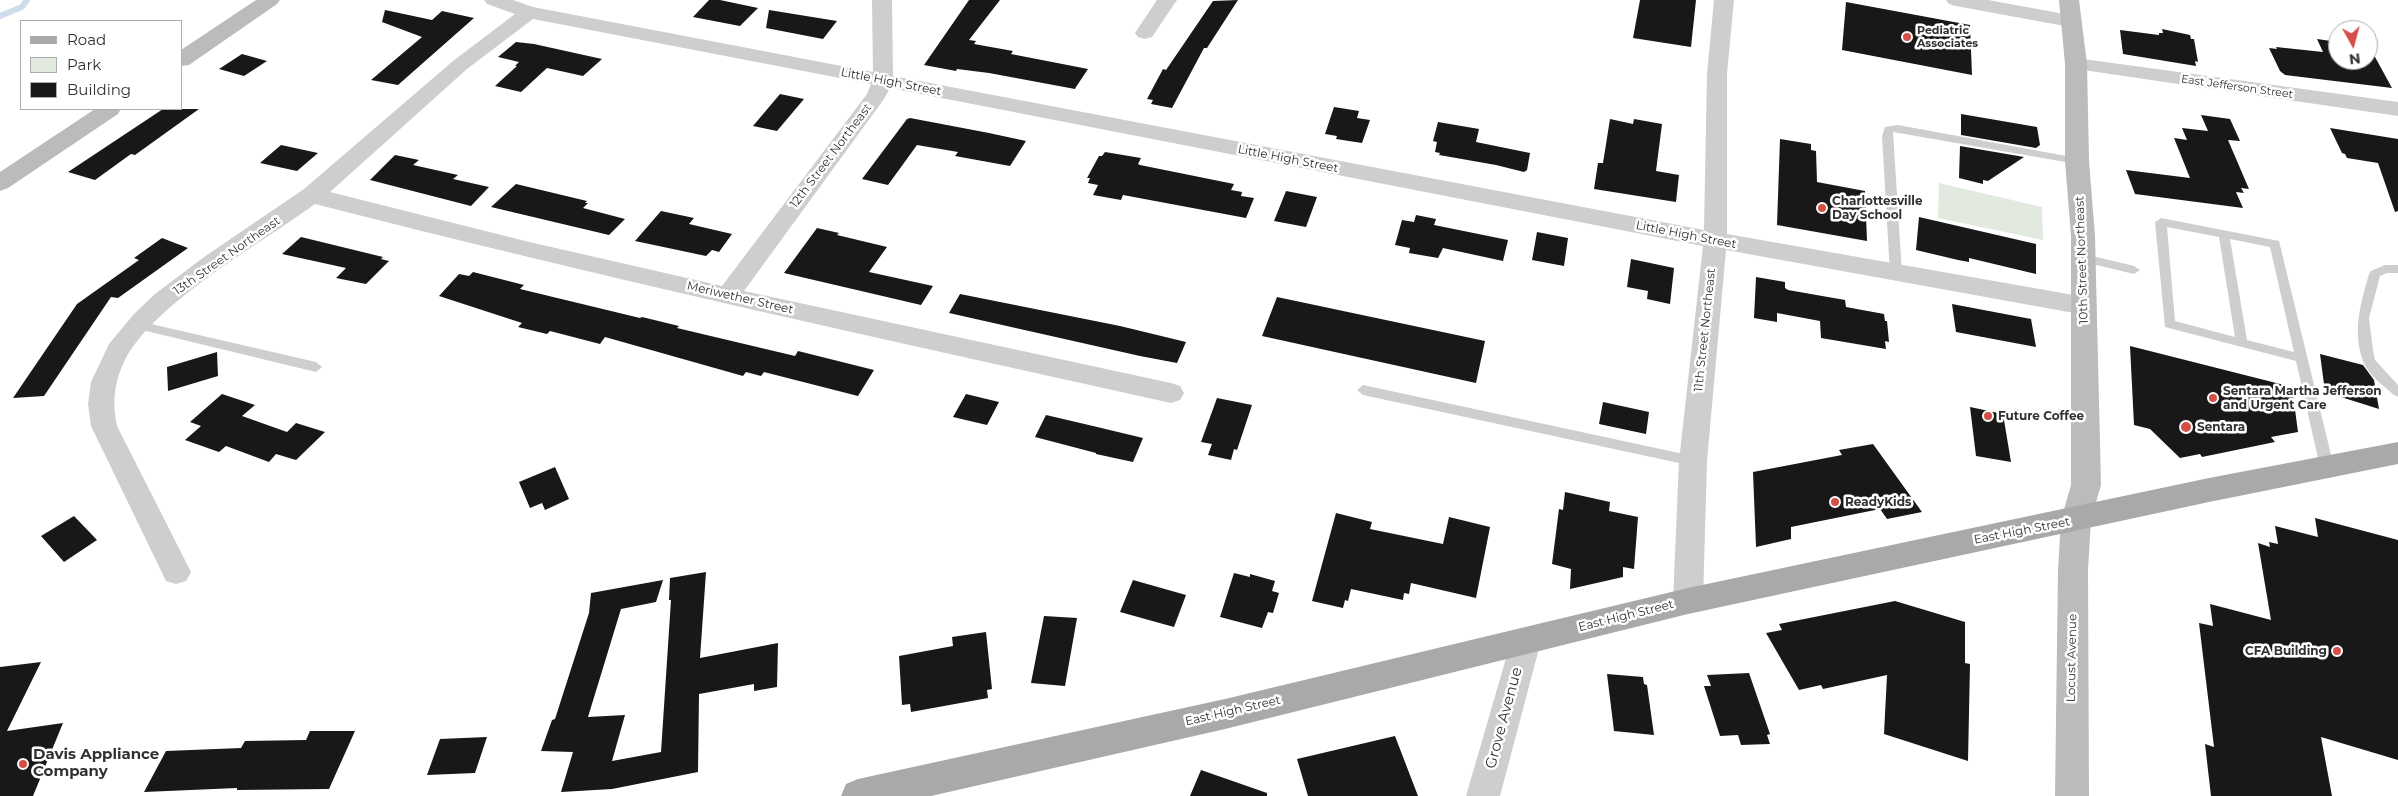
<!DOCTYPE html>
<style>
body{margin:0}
#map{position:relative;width:2398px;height:796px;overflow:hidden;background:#fff;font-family:Montserrat,sans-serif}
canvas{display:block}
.legend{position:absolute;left:20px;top:20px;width:162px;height:90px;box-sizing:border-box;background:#fff;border:1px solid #adadad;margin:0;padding:6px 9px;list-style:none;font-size:15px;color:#313131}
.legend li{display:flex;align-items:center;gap:10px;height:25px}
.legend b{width:25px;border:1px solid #adadad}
.north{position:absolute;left:2328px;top:20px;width:50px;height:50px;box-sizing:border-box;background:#fff;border:1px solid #adadad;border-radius:50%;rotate:173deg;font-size:14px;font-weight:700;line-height:20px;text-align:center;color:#313131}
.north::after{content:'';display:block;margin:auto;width:18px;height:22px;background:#d44f47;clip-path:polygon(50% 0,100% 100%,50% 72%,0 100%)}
</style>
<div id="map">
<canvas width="2398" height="796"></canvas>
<ul class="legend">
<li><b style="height:6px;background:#a9a9a9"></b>Road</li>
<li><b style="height:14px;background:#e2e9de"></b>Park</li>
<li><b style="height:14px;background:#181818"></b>Building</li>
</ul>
<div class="north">N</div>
</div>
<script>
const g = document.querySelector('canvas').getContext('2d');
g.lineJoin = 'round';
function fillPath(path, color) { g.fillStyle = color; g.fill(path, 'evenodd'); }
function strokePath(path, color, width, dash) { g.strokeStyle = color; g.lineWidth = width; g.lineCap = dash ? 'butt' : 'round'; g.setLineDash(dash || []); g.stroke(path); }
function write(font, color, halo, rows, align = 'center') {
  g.font = font + ' Montserrat,sans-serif'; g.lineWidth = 5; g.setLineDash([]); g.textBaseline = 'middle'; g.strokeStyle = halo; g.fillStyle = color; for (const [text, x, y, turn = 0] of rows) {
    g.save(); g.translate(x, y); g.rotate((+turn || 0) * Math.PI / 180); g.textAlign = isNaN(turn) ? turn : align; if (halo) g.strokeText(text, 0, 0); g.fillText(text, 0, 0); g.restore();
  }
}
fillPath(new Path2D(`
 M 1939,183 L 2042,207 L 2043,240 L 1938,218 Z`), '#e2e9de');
strokePath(new Path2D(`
 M 0,16 L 22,7 L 27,0`), '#cfdcea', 6);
fillPath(new Path2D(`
 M 709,0 L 720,0 L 758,8 L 740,26 L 693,17 Z
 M 969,0 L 1000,0 L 969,40 L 976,41 L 974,44 L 1013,51 L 1011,54 L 1088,69 L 1076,87 L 1075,89 L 989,73 L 957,69 L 956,71 L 924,65 Z
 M 1238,0 L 1207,48 L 1204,48 L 1172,108 L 1151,104 L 1153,100 L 1147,99 L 1163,69 L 1166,70 L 1213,1 Z
 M 1640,0 L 1696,0 L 1691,47 L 1633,38 Z
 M 1846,2 L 1970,25 L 1972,75 L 1842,50 Z
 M 385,10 L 432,20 L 442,11 L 474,18 L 398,85 L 371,80 L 422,37 L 382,22 Z
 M 769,10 L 837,21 L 823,39 L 766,28 Z
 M 2162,29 L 2190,35 L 2191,39 L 2194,39 L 2198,62 L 2195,61 L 2196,66 L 2123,54 L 2120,30 L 2159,35 L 2159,33 L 2163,33 Z
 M 2317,39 L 2338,42 L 2338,60 L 2368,60 L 2369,46 L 2392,88 L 2285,75 L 2280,71 L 2269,48 L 2277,49 L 2276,47 L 2323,52 Z
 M 516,42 L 534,44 L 602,59 L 583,76 L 547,68 L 521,92 L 495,86 L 517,66 L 515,66 L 519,62 L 498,57 Z
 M 242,54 L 267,61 L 244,76 L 219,69 Z
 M 780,94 L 804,99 L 777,131 L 753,126 Z
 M 1334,107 L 1359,111 L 1357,118 L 1370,120 L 1362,143 L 1336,139 L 1337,136 L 1325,134 Z
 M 163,109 L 199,109 L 135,155 L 131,154 L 95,180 L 68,172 Z
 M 1961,114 L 2037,127 L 2040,145 L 2036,148 L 1961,135 Z
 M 2201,115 L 2230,119 L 2240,141 L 2228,140 L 2249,189 L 2241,188 L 2244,193 L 2236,192 L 2243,208 L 2135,194 L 2126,170 L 2190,178 L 2174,138 L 2187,140 L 2182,128 L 2208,131 Z
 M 910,118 L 989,133 L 1026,141 L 1010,166 L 955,156 L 958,152 L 917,145 L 888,185 L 862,179 L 907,119 Z
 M 1610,119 L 1633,124 L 1634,119 L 1662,124 L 1656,171 L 1679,175 L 1676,202 L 1594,189 L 1598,163 L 1603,163 Z
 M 1438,122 L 1479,129 L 1476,142 L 1530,153 L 1527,170 L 1524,172 L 1496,165 L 1439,155 L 1440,153 L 1435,152 L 1437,142 L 1433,141 Z
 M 2330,128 L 2398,139 L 2398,211 L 2395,212 L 2378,163 L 2347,158 L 2345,154 L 2342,153 Z
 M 1780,139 L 1811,144 L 1811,150 L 1816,151 L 1817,182 L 1865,191 L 1867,241 L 1777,225 Z
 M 281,145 L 318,153 L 297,171 L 260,163 Z
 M 1960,146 L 2024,157 L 1988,181 L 1983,180 L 1983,184 L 1959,178 Z
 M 1105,152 L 1141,158 L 1138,164 L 1140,165 L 1234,184 L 1231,190 L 1242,192 L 1241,196 L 1254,198 L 1246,218 L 1123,195 L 1121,200 L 1093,195 L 1098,185 L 1088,183 L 1090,178 L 1087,178 L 1099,156 L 1102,156 Z
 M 395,155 L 419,160 L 413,165 L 458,175 L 453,179 L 489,187 L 471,206 L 370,180 Z
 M 516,184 L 587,201 L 585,203 L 588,203 L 583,208 L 625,219 L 609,235 L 491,207 Z
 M 1286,191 L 1317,197 L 1306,227 L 1274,221 Z
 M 661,211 L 694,218 L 689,224 L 732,234 L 719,252 L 712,250 L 706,256 L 635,241 Z
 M 1416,215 L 1436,219 L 1434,225 L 1508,240 L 1503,261 L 1443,248 L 1438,258 L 1409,253 L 1410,248 L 1395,245 L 1402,220 L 1414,222 Z
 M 1919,217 L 2036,244 L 2036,274 L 1969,258 L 1969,262 L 1958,260 L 1916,250 Z
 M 817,228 L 839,233 L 837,235 L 887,247 L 869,272 L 933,286 L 921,305 L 784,273 Z
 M 1537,232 L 1568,238 L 1564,266 L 1532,260 Z
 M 301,237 L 383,257 L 381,259 L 389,261 L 366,284 L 336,278 L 346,268 L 282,254 Z
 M 162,238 L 188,248 L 118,298 L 111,297 L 44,396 L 13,398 L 77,304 L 139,260 L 134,258 Z
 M 1631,259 L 1674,268 L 1670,304 L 1647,299 L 1648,291 L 1627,287 Z
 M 473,272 L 524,285 L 520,289 L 640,318 L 642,317 L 679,326 L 677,328 L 795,356 L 798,351 L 874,370 L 858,396 L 764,372 L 761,376 L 746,372 L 743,376 L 605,337 L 600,344 L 550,331 L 547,334 L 518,327 L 522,323 L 439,296 L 459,274 L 469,276 Z
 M 1756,277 L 1785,282 L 1785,288 L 1788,290 L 1845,300 L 1846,307 L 1884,314 L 1885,321 L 1887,321 L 1889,342 L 1885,341 L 1886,349 L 1821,338 L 1820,321 L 1777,313 L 1777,322 L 1754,318 Z
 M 960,294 L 1120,326 L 1186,342 L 1177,363 L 1140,356 L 949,313 Z
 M 1277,297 L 1485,341 L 1476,383 L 1262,336 Z
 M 1952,304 L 2031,319 L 2036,347 L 1956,332 Z
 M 2130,346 L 2292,387 L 2298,432 L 2271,437 L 2275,442 L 2202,457 L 2200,454 L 2180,458 L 2150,429 L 2134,425 Z
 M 217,352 L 218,376 L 168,391 L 167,367 Z
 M 2320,354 L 2363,365 L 2374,380 L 2379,409 L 2325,392 Z
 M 222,394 L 255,405 L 242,416 L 287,432 L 296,423 L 325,432 L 296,460 L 276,454 L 269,462 L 226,446 L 219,452 L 185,440 L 201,426 L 190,422 Z
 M 966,394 L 999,402 L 987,425 L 953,417 Z
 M 1217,398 L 1252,405 L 1237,450 L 1234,449 L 1231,460 L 1208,455 L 1212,444 L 1201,442 Z
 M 1603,402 L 1649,412 L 1646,434 L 1599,424 Z
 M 1970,407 L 2003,414 L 2011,462 L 1976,456 Z
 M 1046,415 L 1093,426 L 1143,438 L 1133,462 L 1096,454 L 1096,453 L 1035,437 Z
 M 1873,444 L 1922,512 L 1887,519 L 1880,509 L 1791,527 L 1791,539 L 1756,547 L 1753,472 L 1842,455 L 1839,450 Z
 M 555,467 L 569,499 L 545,510 L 542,503 L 530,508 L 519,482 Z
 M 1565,492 L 1610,502 L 1609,511 L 1638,517 L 1634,569 L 1623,567 L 1623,577 L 1570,589 L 1571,569 L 1552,564 L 1559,509 L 1563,510 Z
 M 1336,513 L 1372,522 L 1370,529 L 1443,544 L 1449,517 L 1490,527 L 1476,598 L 1411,583 L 1409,594 L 1404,593 L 1403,600 L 1351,589 L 1348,601 L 1345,600 L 1343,608 L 1312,601 Z
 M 74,516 L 97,540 L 64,562 L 41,536 Z
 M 2315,518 L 2398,540 L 2398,760 L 2321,737 L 2332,796 L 2211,796 L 2205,744 L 2214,747 L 2199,623 L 2213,626 L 2210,604 L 2271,620 L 2258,543 L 2270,547 L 2269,542 L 2278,544 L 2275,526 L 2318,537 Z
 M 706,572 L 700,658 L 778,643 L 777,687 L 754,691 L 754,684 L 699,694 L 698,772 L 612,789 L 561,792 L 573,752 L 541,751 L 552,720 L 555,719 L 589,613 L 591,593 L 663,580 L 656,602 L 621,609 L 588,717 L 625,715 L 612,761 L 661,752 L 671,600 L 669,600 L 670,578 Z
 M 1234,573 L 1250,577 L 1250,574 L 1275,581 L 1272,591 L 1279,593 L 1273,613 L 1268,612 L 1262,628 L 1220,617 Z
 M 1133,580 L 1186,595 L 1174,627 L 1120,612 Z
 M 1895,601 L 1965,622 L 1965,663 L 1970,664 L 1968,761 L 1884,734 L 1887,675 L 1823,689 L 1821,685 L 1799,690 L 1766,633 L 1782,630 L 1779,624 Z
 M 1044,616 L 1077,618 L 1065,686 L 1031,683 Z
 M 986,632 L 992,689 L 987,690 L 988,698 L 911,712 L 910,704 L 902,705 L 899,656 L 953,646 L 952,637 Z
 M 41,662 L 7,731 L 63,723 L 33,796 L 0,796 L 0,667 Z
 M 1749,673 L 1770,734 L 1767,735 L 1770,744 L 1741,745 L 1738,735 L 1720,736 L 1704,686 L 1711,686 L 1707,675 Z
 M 1607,674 L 1643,677 L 1644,684 L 1647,685 L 1654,735 L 1614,731 Z
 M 310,731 L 355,731 L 329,789 L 237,790 L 237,788 L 144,792 L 166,751 L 241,748 L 245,741 L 306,740 Z
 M 1395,736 L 1418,796 L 1308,796 L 1297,759 Z
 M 487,737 L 475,773 L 427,775 L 440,739 Z
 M 1201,770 L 1267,793 L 1267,796 L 1190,796 Z`), '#181818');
fillPath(new Path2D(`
 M 1898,125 L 2077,158 L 2082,161 L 2077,164 L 1893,132 L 1902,274 L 1896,278 L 1890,274 L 1882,136 L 1885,127 Z
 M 2161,218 L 2279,241 L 2334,467 L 2332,471 L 2322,471 L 2320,467 L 2296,361 L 2165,327 L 2155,222 ZM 2167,227 L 2219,237 L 2235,337 L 2175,321 ZM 2230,239 L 2270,247 L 2294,352 L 2247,340 Z
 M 2084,254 L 2134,266 L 2140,270 L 2134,274 L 2080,261 L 2078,258 L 2080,255 Z
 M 2385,265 L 2398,265 L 2398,273 L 2387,273 L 2380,276 L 2369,318 L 2373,350 L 2375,360 L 2398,385 L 2398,397 L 2394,395 C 2384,386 2368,375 2363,361 C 2352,330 2361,303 2369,274 L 2371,271 Z
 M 138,321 L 316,362 L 322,367 L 316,372 L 134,328 L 132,325 L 134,322 Z
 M 1363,385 L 1693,456 L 1698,457 L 1700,461 L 1698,465 L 1693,466 L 1363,395 L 1357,390 Z`), '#cecece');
fillPath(new Path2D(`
 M 484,0 L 513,0 L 533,7 L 873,72 L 872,0 L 892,0 L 893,76 L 1704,230 L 1707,74 L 1714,0 L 1734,0 L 1727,74 L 1727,234 L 2085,297 L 2094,300 L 2097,306 L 2094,312 L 2085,315 L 1726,250 L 1707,461 L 1703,601 L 1699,610 L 1688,614 L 1677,610 L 1673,601 L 1679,461 L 1703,246 L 890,88 L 884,99 L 744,291 L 1171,383 L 1180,386 L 1184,393 L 1180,400 L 1171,403 C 885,340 599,277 315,204 C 262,243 155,302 125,360 C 114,381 112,403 117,426 L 191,572 L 186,581 L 176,584 L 166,581 L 91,426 L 88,404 L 91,382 L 109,344 L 134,314 L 155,294 L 204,257 L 304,189 L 453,61 L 515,14 L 487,4 ZM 533,19 L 871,84 L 867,94 L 722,286 L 525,241 L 330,192 L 467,69 Z
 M 1157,0 L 1177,0 L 1152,37 L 1145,39 L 1138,37 L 1135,33 Z
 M 1946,0 L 1988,0 L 2070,15 L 2077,17 L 2080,21 L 2077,25 L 2070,27 L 1956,6 L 1949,4 Z
 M 2076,58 L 2398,102 L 2398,116 L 2069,68 L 2066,64 L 2069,60 Z
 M 1526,628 L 1537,632 L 1541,641 L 1500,796 L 1466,796 L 1511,641 L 1515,632 Z`), '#cecece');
fillPath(new Path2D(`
 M 256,0 L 280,0 L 277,4 L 189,65 L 181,66 L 181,50 Z
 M 2059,0 L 2079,0 L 2087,64 L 2089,161 L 2095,236 L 2101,485 L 2091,520 L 2088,570 L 2089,796 L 2055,796 L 2058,570 L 2061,520 L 2071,485 L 2071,236 L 2065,161 L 2065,64 Z
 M 95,109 L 121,109 L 118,114 L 8,188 L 0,191 L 0,172 Z`), '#bbb');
fillPath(new Path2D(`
 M 2398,442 L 2398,464 L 2209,502 L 1688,614 L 1225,729 L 931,796 L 841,796 L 846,784 L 858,779 L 1225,699 L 1688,588 L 2209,478 Z`), '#a9a9a9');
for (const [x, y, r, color] of [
 [1907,37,5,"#d44f47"],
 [1822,208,5,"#d44f47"],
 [2213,398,5,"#d44f47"],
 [1988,416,5,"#d44f47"],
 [2186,427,6,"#d44f47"],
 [1835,502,5,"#d44f47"],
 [2337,651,5,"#d44f47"],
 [23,764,5,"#d44f47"]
]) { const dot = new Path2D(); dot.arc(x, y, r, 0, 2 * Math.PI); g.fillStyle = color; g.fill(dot); strokePath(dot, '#fff', 2); }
write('bold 11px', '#313131', '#fff', [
 ["Pediatric",1917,31],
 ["Associates",1917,44]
], 'left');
write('11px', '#313131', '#fff', [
 ["East Jefferson Street",2237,87,8]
]);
write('12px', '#313131', '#fff', [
 ["Little High Street",891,82,11],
 ["12th Street Northeast",831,156,-53],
 ["Little High Street",1288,159,11],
 ["Little High Street",1686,235,11],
 ["13th Street Northeast",227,256,-35],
 ["10th Street Northeast",2082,260,-92],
 ["Meriwether Street",740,298,13],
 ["11th Street Northeast",1705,330,-84],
 ["East High Street",2022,531,-11],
 ["East High Street",1626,616,-14],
 ["Locust Avenue",2072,658,-89],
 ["East High Street",1233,711,-13]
]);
write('bold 12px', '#313131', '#fff', [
 ["Charlottesville",1832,201],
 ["Day School",1832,215],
 ["Sentara Martha Jefferson",2223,391],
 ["and Urgent Care",2223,405],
 ["Future Coffee",1998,416],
 ["Sentara",2197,427],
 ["ReadyKids",1845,502],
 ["CFA Building",2327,651,"right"]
], 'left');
write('15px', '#313131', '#fff', [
 ["Grove Avenue",1504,718,-75]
]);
write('bold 15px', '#313131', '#fff', [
 ["Davis Appliance",33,755],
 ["Company",33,772]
], 'left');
</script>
